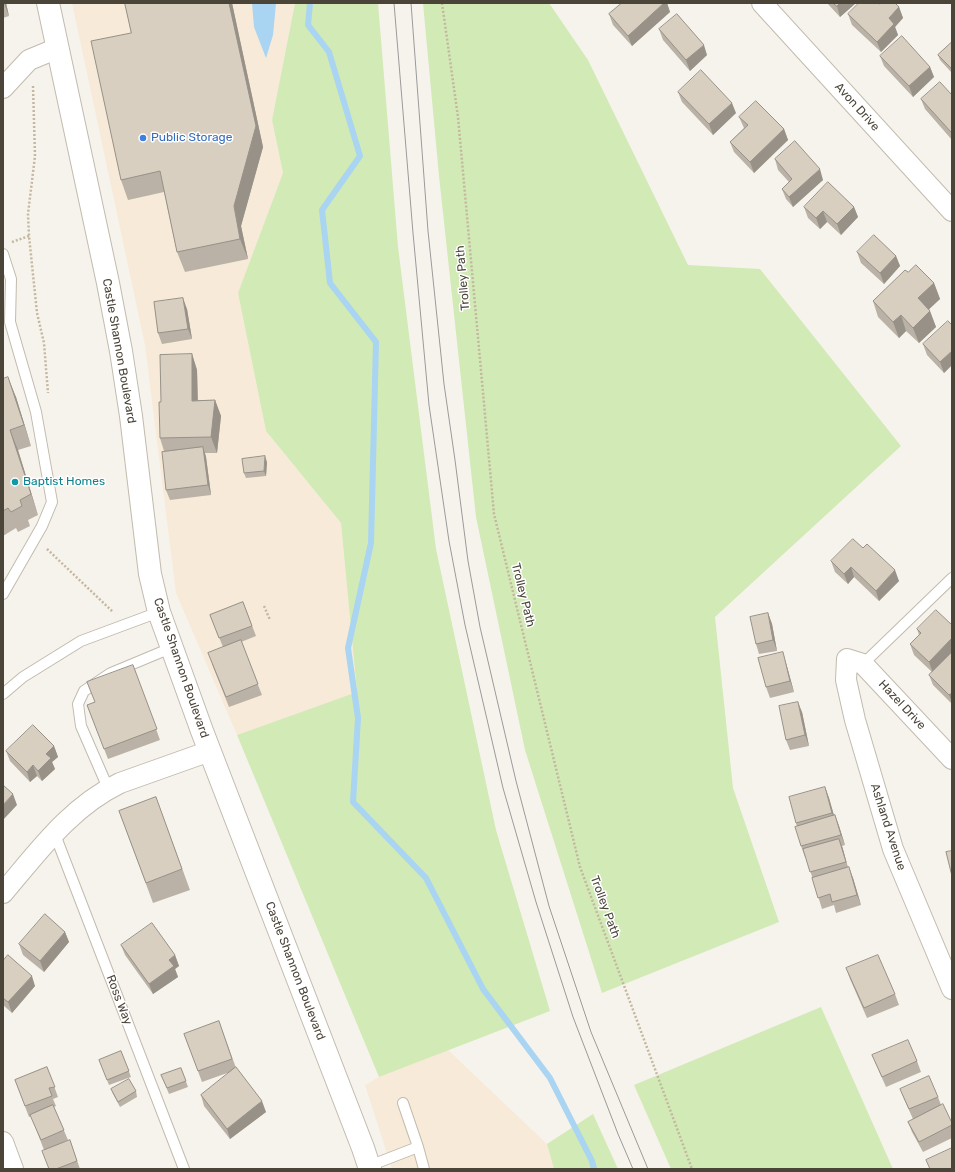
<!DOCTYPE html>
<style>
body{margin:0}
#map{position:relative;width:955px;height:1172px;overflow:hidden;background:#f6f3ec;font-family:Rubik,sans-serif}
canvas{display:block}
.frame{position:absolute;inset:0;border:4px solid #4b4439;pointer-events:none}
</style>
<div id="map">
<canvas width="955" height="1172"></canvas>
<div class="frame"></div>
</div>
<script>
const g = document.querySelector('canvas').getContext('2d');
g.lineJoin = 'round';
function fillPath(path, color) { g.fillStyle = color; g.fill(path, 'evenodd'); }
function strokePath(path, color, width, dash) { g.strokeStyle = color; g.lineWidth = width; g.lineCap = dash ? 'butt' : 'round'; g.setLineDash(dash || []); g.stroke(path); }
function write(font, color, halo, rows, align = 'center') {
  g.font = font + ' Rubik,sans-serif'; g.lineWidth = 3; g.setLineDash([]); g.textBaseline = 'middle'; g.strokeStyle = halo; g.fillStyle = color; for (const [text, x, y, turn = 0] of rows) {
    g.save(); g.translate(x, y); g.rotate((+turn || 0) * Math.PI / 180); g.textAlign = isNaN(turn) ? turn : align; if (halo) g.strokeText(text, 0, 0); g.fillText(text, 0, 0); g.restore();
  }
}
fillPath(new Path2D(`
 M 72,3 L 295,3 L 272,120 L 283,173 L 238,293 L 266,431 L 341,523 L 357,692 L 237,735 L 176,593 L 145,345 Z
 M 448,1050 L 547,1144 L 554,1169 L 392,1169 L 365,1085 L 379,1077 Z`), '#f7ead8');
fillPath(new Path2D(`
 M 295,3 L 378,3 L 398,247 L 436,549 L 496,830 L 550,1011 L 379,1077 L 237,735 L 357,692 L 341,523 L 266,431 L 238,293 L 283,173 L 272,120 Z
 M 423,3 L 549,3 L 588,60 L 688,265 L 760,269 L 901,446 L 715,617 L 733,788 L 779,922 L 602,993 L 525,750 L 476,517 L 439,176 Z
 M 821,1007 L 893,1169 L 671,1169 L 634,1085 Z
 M 593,1114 L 618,1169 L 554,1169 L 547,1144 Z`), '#d2eab5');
fillPath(new Path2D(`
 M 252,3 L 276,3 L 273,35 L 266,58 L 254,27 Z`), '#a9d4f2');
strokePath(new Path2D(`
 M 310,3 L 308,25 L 329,52 L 360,156 L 322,210 L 330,283 L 376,342 L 371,543 L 348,648 L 358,718 L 353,802 L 426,878 L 483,989 L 550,1078 L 592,1161 L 594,1169`), '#a9d4f2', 6);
const service = new Path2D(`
 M 3,254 L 11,279 L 10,322 L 36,412 L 52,502 L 42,526 L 3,594
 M 863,664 L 952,578
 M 3,694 L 23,677 L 81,641 L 159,612
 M 108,788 L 81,726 L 78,704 L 84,691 L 111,673 L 171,648
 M 54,832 L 184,1169
 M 403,1103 L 418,1147
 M 369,1166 L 418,1147 L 424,1169`);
const minor = new Path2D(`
 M 762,3 L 952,211
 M 3,88 L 29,60 L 58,48
 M 952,759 L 863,664 L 847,659 L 846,680 L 855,720 L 893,849 L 952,989
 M 3,893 C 38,852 70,807 120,783 L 210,751
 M 3,1142 L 13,1169`);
const tertiary = new Path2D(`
 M 48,3 L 108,283 L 121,351 L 131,416 L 150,574 L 159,612 L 202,731 L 363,1148 L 370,1169`);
strokePath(service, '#c2bbae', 12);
strokePath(minor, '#c2bbae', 22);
strokePath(tertiary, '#c2bbae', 24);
strokePath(new Path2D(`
 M 442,3 L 458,117 L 494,514 L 580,867 L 692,1169
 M 33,86 L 35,156 L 28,214 L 29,236 L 37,313 L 44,343 L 48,393
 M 12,242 L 29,236
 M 47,549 L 113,612
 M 264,606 L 270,620`), '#c4b79f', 2.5, [2, 2]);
strokePath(service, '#fff', 10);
strokePath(minor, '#fff', 20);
strokePath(tertiary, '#fff', 22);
strokePath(new Path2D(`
 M 394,3 L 413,233 L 429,405 L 449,541 L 465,625 L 503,788 L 536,902 L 573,1017 L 618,1134 L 633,1169
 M 411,3 L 428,231 L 444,384 L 455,460 L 468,561 L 480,627 L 516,781 L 549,906 L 591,1032 L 648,1169`), '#9a9a9a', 1);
fillPath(new Path2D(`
 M 3,3 L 6,3 L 9,16 L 3,18 Z
 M 125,3 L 232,3 L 263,147 L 241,226 L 248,259 L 185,272 L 177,252 L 164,192 L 128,200 L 121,180 L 131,33 Z
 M 622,3 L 667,3 L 670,12 L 632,46 L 613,25 L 609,14 Z
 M 827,3 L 856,3 L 840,17 Z
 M 880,4 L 899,7 L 903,18 L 895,27 L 898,35 L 881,52 L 852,25 L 848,14 Z
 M 659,29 L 707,55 L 690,71 L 663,40 Z
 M 952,42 L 952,73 L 940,60 L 938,55 Z
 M 880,56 L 930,67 L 934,77 L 913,97 L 884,66 Z
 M 678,92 L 736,113 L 713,135 L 682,102 Z
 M 952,95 L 952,140 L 925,109 L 921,99 Z
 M 739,117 L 784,129 L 788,140 L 754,173 L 734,152 L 730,142 L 744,128 Z
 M 775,159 L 823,180 L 793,207 L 786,199 L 782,189 L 789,182 L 778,170 Z
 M 804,207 L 854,207 L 858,217 L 841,235 L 827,222 L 820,229 L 808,218 Z
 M 857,252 L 896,256 L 900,266 L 884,284 L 861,263 Z
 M 908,272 L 934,283 L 940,299 L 929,309 L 936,327 L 919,343 L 906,331 L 899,338 L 878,317 L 873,301 Z
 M 187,309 L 192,339 L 162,344 L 158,333 Z
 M 952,325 L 952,365 L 944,373 L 927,355 L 923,344 Z
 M 192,354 L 197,370 L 198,400 L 215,400 L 221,416 L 217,453 L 205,453 L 206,457 L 211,495 L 170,500 L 166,490 L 164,451 L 160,438 L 161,402 Z
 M 3,379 L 16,397 L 31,446 L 18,450 L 38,515 L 28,520 L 30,526 L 18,532 L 16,528 L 3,536 Z
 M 267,462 L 266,476 L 246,478 L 244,473 Z
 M 863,548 L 899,581 L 879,601 L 854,577 L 848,584 L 835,572 L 831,561 Z
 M 243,602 L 256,636 L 241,642 L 262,695 L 229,707 L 212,664 L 223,647 L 210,615 Z
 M 768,613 L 772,624 L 777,651 L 759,654 L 756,644 Z
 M 952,625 L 952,704 L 933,685 L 929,675 L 932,672 L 914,655 L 910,644 L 919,635 L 917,629 Z
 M 786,663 L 794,692 L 770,698 L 766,687 Z
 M 133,665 L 160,740 L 108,759 L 87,705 L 95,702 Z
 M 802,712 L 809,746 L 790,750 L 786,740 Z
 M 54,746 L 58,757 L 52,762 L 55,769 L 42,781 L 37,776 L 30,782 L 10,761 L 6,751 Z
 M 825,787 L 829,798 L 834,815 L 835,815 L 839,826 L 845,845 L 842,846 L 848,868 L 853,878 L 861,905 L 836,913 L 834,905 L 822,909 L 806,857 L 805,857 L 801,846 L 796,823 Z
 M 156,797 L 190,890 L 153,903 L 119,811 Z
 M 65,932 L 69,942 L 44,972 L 23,955 L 19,944 Z
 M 121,945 L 175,955 L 179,966 L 175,969 L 178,977 L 153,994 L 125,955 Z
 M 3,961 L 35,986 L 12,1013 L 3,1005 Z
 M 846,968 L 895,994 L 899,1005 L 867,1018 L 850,979 Z
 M 219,1021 L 236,1068 L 266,1112 L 230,1139 L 204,1106 L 201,1095 L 230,1072 L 202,1082 L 184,1034 Z
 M 121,1051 L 131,1077 L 109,1085 L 99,1060 Z
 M 872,1055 L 917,1061 L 921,1072 L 886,1087 Z
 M 47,1067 L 58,1097 L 53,1099 L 56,1106 L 54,1107 L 68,1140 L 60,1144 L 70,1140 L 80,1169 L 49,1169 L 44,1150 L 31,1116 L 29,1117 L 15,1080 Z
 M 181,1068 L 188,1087 L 169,1094 L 161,1075 Z
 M 111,1089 L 136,1091 L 137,1097 L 120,1107 L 113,1094 Z
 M 900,1089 L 938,1097 L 941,1105 L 952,1123 L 952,1138 L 923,1152 L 912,1132 L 908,1122 L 913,1119 L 904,1099 Z`), '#bab2a6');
fillPath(new Path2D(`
 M 4,3 L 6,3 L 9,16 L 5,6 Z
 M 229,3 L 232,3 L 263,147 L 241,226 L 248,259 L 240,239 L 234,206 Z
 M 664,3 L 667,3 L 670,12 L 632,46 L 628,36 Z
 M 840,3 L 856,3 L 840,17 L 837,6 Z
 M 899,7 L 903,18 L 895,27 L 898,35 L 881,52 L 877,42 L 889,18 Z
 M 704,45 L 707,55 L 690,71 L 686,60 Z
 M 930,67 L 934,77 L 913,97 L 909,86 Z
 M 732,103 L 736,113 L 713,135 L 709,124 Z
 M 784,129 L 788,140 L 754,173 L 750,162 Z
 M 820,169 L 823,180 L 793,207 L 789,197 Z
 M 854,207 L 858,217 L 841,235 L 837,224 Z
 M 823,211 L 827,222 L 820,229 L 816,218 Z
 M 896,256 L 900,266 L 884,284 L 880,273 Z
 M 934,283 L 940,299 L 924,314 L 918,298 Z
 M 183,298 L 187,309 L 192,339 L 188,329 Z
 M 930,311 L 936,327 L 919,343 L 913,328 Z
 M 901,315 L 906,331 L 899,338 L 893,322 Z
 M 952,351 L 952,365 L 944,373 L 940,362 Z
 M 192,354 L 197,370 L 198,416 L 192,401 Z
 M 8,377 L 16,397 L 31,446 Z
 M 215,400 L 221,416 L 217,453 L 211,437 Z
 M 10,430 L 18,450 L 38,515 L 31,494 Z
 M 203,447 L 206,457 L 211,495 L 208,485 Z
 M 265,456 L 267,462 L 266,476 L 264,471 Z
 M 851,567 L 854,577 L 848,584 L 844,574 Z
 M 895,570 L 899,581 L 879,601 L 876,591 Z
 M 768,613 L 772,624 L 777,651 L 773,640 Z
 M 952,638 L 952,653 L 933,673 L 929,662 Z
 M 783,652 L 786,663 L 794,692 L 790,681 Z
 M 952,693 L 952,702 L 949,695 Z
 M 798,702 L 802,712 L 809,746 L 805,735 Z
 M 54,746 L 58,757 L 52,762 L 55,769 L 42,781 L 38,771 L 46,754 Z
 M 33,765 L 37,776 L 30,782 L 27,772 Z
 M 825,787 L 829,798 L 836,823 L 832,813 Z
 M 13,794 L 17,805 L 3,820 L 3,805 Z
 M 835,815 L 839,826 L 845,845 L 841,835 Z
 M 839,839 L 843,849 L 849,872 L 846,862 Z
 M 849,867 L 853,878 L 861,905 L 857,895 Z
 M 65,932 L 69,942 L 44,972 L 40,961 Z
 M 175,955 L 179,966 L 175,969 L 178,977 L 153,994 L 149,984 L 169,960 Z
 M 32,976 L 35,986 L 12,1013 L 8,1002 Z
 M 262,1101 L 266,1112 L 230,1139 L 227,1129 Z`), '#979187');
const building = new Path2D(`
 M 125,3 L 229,3 L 256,126 L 234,206 L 240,239 L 177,252 L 160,171 L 121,180 L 91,41 L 131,33 Z
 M 622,3 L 664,3 L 628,36 L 609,14 Z
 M 833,3 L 840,3 L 837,6 Z
 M 859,3 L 878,3 L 880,4 L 881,3 L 895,3 L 899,7 L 889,18 L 894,24 L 877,42 L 848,14 Z
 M 677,14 L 704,45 L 686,60 L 659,29 Z
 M 902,36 L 930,67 L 909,86 L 880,56 Z
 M 952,42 L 952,67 L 951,68 L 938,55 Z
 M 701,70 L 732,103 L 709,124 L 678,92 Z
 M 940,82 L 952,95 L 952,132 L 951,132 L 921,99 Z
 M 756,101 L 784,129 L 750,162 L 730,142 L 748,125 L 739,117 Z
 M 795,141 L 820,169 L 789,197 L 782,189 L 792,179 L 775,159 Z
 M 828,182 L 854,207 L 837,224 L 823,211 L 816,218 L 804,207 Z
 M 874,235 L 896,256 L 880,273 L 857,252 Z
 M 916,265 L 934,283 L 918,298 L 930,311 L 913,328 L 901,315 L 893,322 L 873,301 L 905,270 L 908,272 Z
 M 183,298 L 188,329 L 158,333 L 154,302 Z
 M 948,321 L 952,325 L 952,351 L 940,362 L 923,344 Z
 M 192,354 L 192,401 L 215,400 L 211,437 L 160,438 L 159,402 L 161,402 L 160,355 Z
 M 8,377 L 24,425 L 10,430 L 31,494 L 20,500 L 22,506 L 11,512 L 8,508 L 3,511 L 3,379 Z
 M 203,447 L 208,485 L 166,490 L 162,452 Z
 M 265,456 L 264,471 L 244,473 L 242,459 Z
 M 853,539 L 863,548 L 867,544 L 895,570 L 876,591 L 851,567 L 844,574 L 831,561 Z
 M 243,602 L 252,626 L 219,638 L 210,615 Z
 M 936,610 L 952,625 L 952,638 L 929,662 L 910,644 L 921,633 L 917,629 Z
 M 768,613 L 773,640 L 756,644 L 750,617 Z
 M 241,640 L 258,684 L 226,697 L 208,653 Z
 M 783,652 L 790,681 L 766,687 L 758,658 Z
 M 952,652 L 952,693 L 949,695 L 929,675 Z
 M 133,665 L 157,729 L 104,749 L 87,705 L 95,702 L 87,682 Z
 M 798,702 L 805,735 L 786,740 L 779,706 Z
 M 33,725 L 54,746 L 46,754 L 51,758 L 38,771 L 33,765 L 27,772 L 6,751 Z
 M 3,785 L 13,794 L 3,805 Z
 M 825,787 L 832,813 L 796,823 L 789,797 Z
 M 156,797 L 182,869 L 146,883 L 119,811 Z
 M 835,815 L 841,835 L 801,846 L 795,827 Z
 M 839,839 L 846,862 L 810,872 L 803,849 Z
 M 952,851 L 952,876 L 946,852 Z
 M 849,867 L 857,895 L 832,902 L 830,894 L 818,898 L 812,878 Z
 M 45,914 L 65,932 L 40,961 L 19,944 Z
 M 152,923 L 175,955 L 169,960 L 174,966 L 149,984 L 121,945 Z
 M 8,955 L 32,976 L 8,1002 L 3,998 L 3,961 Z
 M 878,955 L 895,994 L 864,1008 L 846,968 Z
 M 219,1021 L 232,1059 L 198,1071 L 184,1034 Z
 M 908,1040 L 917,1061 L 882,1077 L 872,1055 Z
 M 121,1051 L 129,1071 L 107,1080 L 99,1060 Z
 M 47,1067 L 55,1087 L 49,1088 L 52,1096 L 25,1106 L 15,1080 Z
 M 236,1067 L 262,1101 L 227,1129 L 201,1095 Z
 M 181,1068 L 186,1081 L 167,1088 L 161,1075 Z
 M 929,1076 L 938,1097 L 909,1109 L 900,1089 Z
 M 129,1079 L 136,1091 L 118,1102 L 111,1089 Z
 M 943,1104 L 952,1123 L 952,1125 L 919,1142 L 908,1122 Z
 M 53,1105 L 64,1130 L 41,1140 L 30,1115 Z
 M 70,1140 L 77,1161 L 56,1169 L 49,1169 L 42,1151 Z
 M 952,1148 L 952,1169 L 930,1169 L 926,1160 Z`);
fillPath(building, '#d8cfc1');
strokePath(building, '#979187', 1);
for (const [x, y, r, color] of [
 [143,138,4,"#3f7fe0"],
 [15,482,4,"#0f9aa8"]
]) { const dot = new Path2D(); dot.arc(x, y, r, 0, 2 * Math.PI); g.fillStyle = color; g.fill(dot); strokePath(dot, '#fff', 1.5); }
write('12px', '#4b4439', '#fff', [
 ["Avon Drive",857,107,48],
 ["Trolley Path",463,278,-95],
 ["Castle Shannon Boulevard",119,351,80],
 ["Trolley Path",523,595,76],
 ["Castle Shannon Boulevard",181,668,71],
 ["Hazel Drive",902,705,47],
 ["Ashland Avenue",888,827,72],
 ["Trolley Path",605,907,70],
 ["Castle Shannon Boulevard",295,971,69],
 ["Ross Way",119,1000,69]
]);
write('12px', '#366cbe', '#fff', [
 ["Public Storage",151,138]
], 'left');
write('12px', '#0d838f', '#fff', [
 ["Baptist Homes",23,482]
], 'left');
</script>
